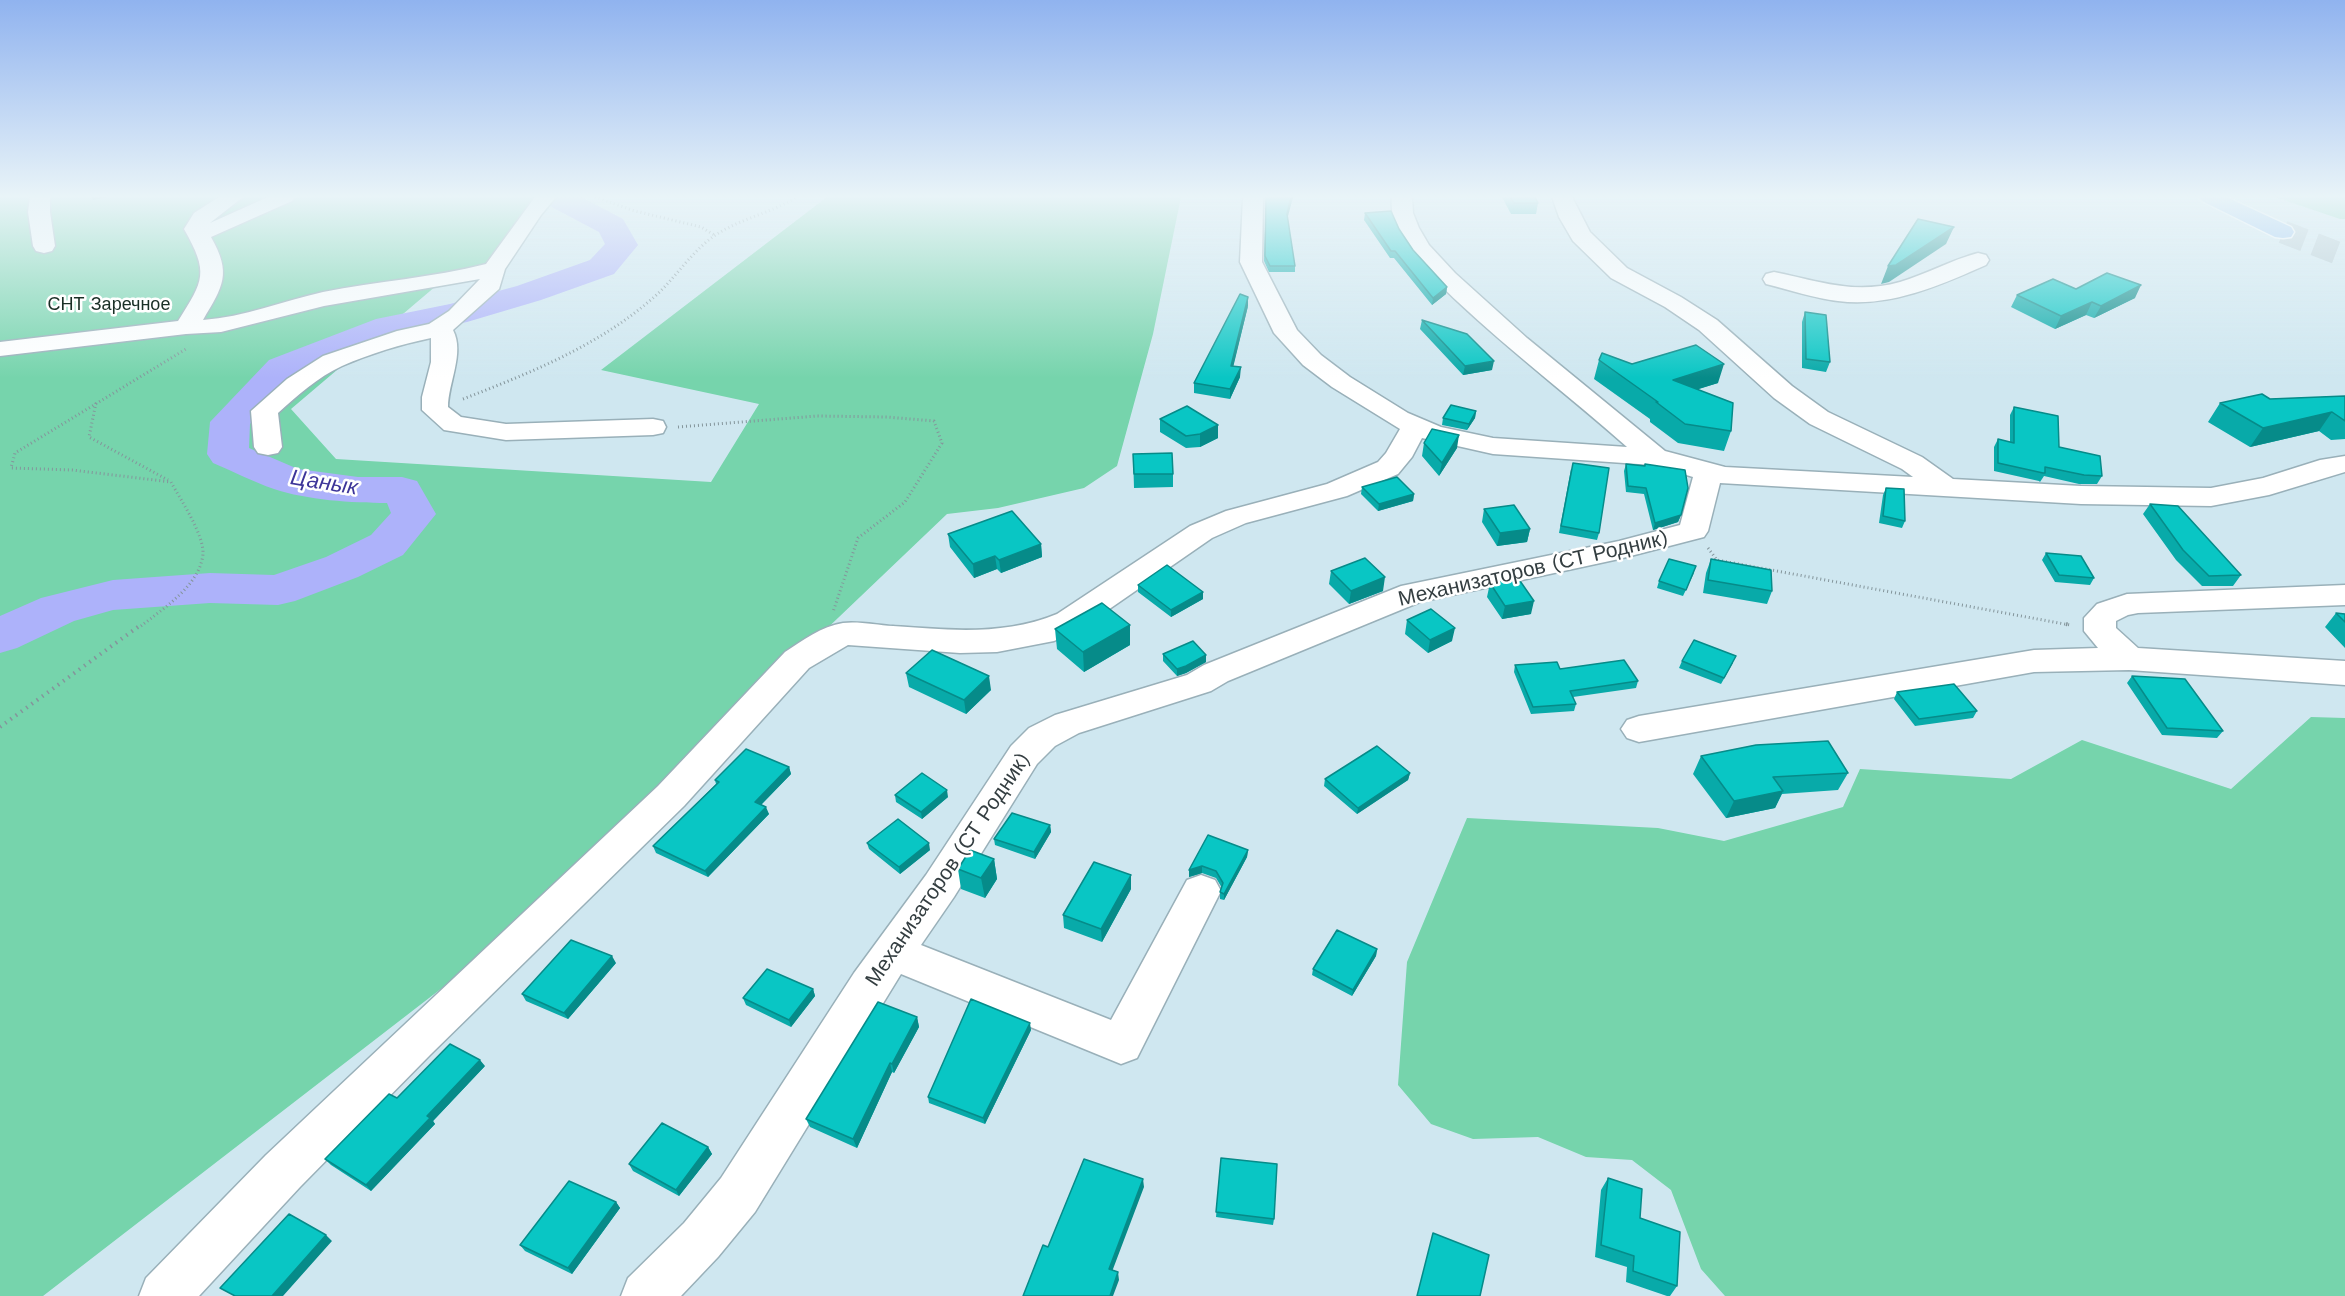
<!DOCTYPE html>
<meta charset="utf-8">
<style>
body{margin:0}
canvas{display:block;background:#cfe7f0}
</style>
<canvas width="2345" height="1296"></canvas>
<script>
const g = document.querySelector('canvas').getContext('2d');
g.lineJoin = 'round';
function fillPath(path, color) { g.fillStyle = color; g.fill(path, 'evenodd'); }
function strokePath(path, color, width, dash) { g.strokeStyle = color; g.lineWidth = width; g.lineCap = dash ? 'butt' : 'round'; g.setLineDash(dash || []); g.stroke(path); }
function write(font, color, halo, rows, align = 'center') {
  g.font = font + ' "Work Sans",sans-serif'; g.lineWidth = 5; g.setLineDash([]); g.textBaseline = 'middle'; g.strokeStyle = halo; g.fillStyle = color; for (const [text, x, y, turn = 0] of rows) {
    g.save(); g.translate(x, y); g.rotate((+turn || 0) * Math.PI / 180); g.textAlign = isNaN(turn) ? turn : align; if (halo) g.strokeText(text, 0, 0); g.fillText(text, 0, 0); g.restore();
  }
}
fillPath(new Path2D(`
 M 0,197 L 546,197 L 533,211 L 494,269 L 443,280 L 291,409 L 336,459 L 711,482 L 759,404 L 601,370 L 827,197 L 1181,197 L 1153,334 L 1117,466 L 1084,488 L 998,508 L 947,514 L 752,700 L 569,890 L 43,1296 L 0,1296 Z
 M 2275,197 L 2345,197 L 2345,219 L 2340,219 Z
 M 2311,717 L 2345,718 L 2345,1296 L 1725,1296 L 1701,1269 L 1671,1190 L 1632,1160 L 1586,1157 L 1538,1137 L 1473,1139 L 1431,1124 L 1398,1085 L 1407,962 L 1467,818 L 1658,828 L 1724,841 L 1843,807 L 1860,769 L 2011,779 L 2082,740 L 2231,789 Z`), '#76d4ac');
fillPath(new Path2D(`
 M 542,197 L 581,197 L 623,219 L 638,245 L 614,274 L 541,300 L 467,322 L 399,336 L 295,376 L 250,424 L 249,448 L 298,469 L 358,477 L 402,477 L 417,481 L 436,514 L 403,555 L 358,577 L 295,601 L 278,605 L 210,603 L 113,610 L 74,621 L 17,648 L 0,653 L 0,616 L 41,598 L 113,580 L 210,573 L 274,575 L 326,557 L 371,535 L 391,513 L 387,503 C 352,503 307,500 274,489 C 253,482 233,471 213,463 L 207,454 L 210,422 L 269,360 L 376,319 L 450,304 L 517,286 L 590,260 L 605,244 L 599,232 L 546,204 Z`), '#adb2fa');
strokePath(new Path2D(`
 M 2283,232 L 2345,256`), '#b0c5cd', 23, [23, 11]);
const minor = new Path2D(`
 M 30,197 L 50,197 L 50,212 L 55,246 L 52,251 L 44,253 L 36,251 L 33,246 L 28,212 Z
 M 219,197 L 243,197 L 210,223 L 268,197 L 295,197 L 292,201 L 211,237 C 232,274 223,286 203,320 C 244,317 283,301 323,292 C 377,281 432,278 486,264 L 535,197 L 556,197 L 541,215 L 505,269 L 499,289 L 453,330 C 465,353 448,383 448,407 L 461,417 L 506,424 L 653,419 L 663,421 L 666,427 L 663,433 L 653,435 L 506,440 L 444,430 L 422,410 L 422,397 L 431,362 L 431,338 C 402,344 369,354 342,366 C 318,377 297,396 278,413 L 282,447 L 278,453 L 268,455 L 258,453 L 254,447 L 251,411 L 287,379 L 323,356 L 397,331 L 429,324 L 449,311 L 480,279 L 324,306 L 221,332 L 186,334 L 0,356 L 0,342 L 178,321 C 204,280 209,273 184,229 L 194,213 Z
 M 1243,197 L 1263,197 L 1262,262 L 1297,330 L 1321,355 L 1350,377 L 1408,413 L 1441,427 L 1493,438 L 1627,447 C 1572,398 1512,353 1458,302 C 1434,279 1408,255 1395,224 C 1392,215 1391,206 1392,197 L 1412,197 L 1413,213 L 1419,228 L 1429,245 L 1455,273 L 1527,338 L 1665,451 L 1725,467 L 1913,477 L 1902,469 L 1810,424 L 1774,398 L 1699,330 L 1665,307 L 1611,278 L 1573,241 L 1559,217 L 1552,197 L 1572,197 L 1590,232 L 1627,268 L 1681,297 L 1717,320 L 1792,386 L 1828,412 L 1922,457 L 1953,479 L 2081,486 L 2211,488 L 2263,478 L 2320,460 L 2345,456 L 2345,472 L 2269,495 L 2211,506 L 2081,504 L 1720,483 L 1708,531 L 1704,537 L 1619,559 L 1420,602 L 1228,681 L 1211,691 L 1079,733 L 1055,746 L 1037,764 L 954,897 L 921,945 L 1111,1020 L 1187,880 L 1201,875 L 1215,880 L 1221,891 L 1137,1058 L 1121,1064 L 901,974 L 755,1212 L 718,1257 L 681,1296 L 621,1296 L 628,1278 L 684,1223 L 721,1178 L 854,973 L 926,875 L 1011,746 L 1029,728 L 1055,715 L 1187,675 L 1204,665 L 1401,586 L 1619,541 L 1680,525 L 1693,477 L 1653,465 L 1493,454 L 1422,438 L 1412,457 L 1398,474 L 1347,496 L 1246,523 L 1212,538 L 1079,630 L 1054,641 L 997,652 L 960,653 L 848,645 L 809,668 L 684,806 L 431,1054 L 300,1187 L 199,1296 L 139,1296 L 146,1278 L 266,1155 L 658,786 L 785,652 C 802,641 822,626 843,623 C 858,621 877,625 893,626 C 949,630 1004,636 1057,614 L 1190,526 L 1226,511 L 1327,484 L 1378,462 L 1386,453 L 1400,429 L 1332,387 L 1303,365 L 1274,333 L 1240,262 Z
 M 1978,253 L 1986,255 L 1989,260 L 1986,265 C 1941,285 1889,308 1838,301 C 1814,298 1790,290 1766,284 L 1763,279 L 1766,274 L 1774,272 C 1819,281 1854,295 1900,282 C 1927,274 1951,260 1978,253 Z
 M 2345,585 L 2345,605 L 2138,613 L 2128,615 L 2116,621 L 2116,628 L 2138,648 L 2345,661 L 2345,685 L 2129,670 L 2034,672 L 1639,742 L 1627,738 L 1621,729 L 1627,720 L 1639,716 L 2034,650 L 2098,648 L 2084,631 L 2084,618 L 2097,604 L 2127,594 Z`);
const highway = new Path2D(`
 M 2199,197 L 2226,197 L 2291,227 L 2294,232 L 2291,237 L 2283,238 L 2275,237 L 2202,201 Z`);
strokePath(minor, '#99b0b9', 3);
strokePath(highway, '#fff', 3);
strokePath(new Path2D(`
 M 595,197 L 635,211 L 701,227 L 716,236
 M 463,399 C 530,373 598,346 653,298 C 675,279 690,253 714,236 C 739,219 771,213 797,197
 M 96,403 L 89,437 L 168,480
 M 678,427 L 817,416 L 887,417 L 934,421 L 942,443 L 905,502 L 858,538 L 833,612
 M 1708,548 L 1717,560 L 2070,625
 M 141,626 C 164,608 200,585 203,554 C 204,534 180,499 171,482 L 72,470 L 11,468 L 15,453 L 186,349`), '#84959b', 3, [1, 3]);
strokePath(new Path2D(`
 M 2066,624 L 2070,625
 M 0,727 L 142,624`), '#84959b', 4, [1.5, 5]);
fillPath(minor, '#fff');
fillPath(highway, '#8ebef3');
fillPath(new Path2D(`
 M 1266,197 L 1293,197 L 1287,217 L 1295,266 L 1295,272 L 1269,272 L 1264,261 Z
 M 1502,197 L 1535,197 L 1538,203 L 1536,214 L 1511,214 Z
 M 1365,213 L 1399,229 L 1413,250 L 1447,287 L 1446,294 L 1432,305 L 1394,258 L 1390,258 L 1364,220 Z
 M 2076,289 L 2135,298 L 2094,318 L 2086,315 L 2055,329 L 2011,307 L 2017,295 Z
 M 1248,306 L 1233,366 L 1240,377 L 1230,399 L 1194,393 L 1194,383 Z
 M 1805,312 L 1830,362 L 1826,372 L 1802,368 L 1802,322 Z
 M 1422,320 L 1492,370 L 1463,375 L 1420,329 Z
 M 1599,360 L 1632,364 L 1718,383 L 1698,389 L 1731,431 L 1724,451 L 1678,443 L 1650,422 L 1650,419 L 1594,379 Z
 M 2345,396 L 2345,439 L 2331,440 L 2319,431 L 2250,447 L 2208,422 L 2220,403 L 2270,399 Z
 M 2014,407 L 2059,447 L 2102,476 L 2097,484 L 2079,484 L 2044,476 L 2040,482 L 2039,481 L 1994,471 L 1994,447 L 1998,439 L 2010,442 L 2010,415 Z
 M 1476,411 L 1475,418 L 1467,430 L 1442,425 L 1443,418 Z
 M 1160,419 L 1218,425 L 1218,438 L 1200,447 L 1186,448 L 1160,432 Z
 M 1424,443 L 1457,448 L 1439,476 L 1422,456 Z
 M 1133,454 L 1173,474 L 1173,487 L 1134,488 Z
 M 1626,464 L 1644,466 L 1645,464 L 1681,515 L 1678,522 L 1653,530 L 1644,494 L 1626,492 L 1624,471 Z
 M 1571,469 L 1599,533 L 1597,540 L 1559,533 Z
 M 1362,487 L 1414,494 L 1413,501 L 1378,511 L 1361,494 Z
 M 1886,488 L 1905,521 L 1902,528 L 1879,523 L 1883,495 Z
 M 2150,504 L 2241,575 L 2233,586 L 2202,586 L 2176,560 L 2143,514 Z
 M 1484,509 L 1530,529 L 1527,542 L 1497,546 L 1482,522 Z
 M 948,534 L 1041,544 L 1042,557 L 1001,573 L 997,569 L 974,578 L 950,547 Z
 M 2046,553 L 2094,578 L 2090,585 L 2055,582 L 2042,560 Z
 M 1711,559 L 1772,591 L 1767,604 L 1703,593 L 1706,573 Z
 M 1331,571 L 1383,591 L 1349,604 L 1329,584 Z
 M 1694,573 L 1683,596 L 1657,588 L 1659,581 Z
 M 1490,583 L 1531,614 L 1502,619 L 1487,597 Z
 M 1138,585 L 1203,592 L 1203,599 L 1171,617 L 1138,592 Z
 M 2336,613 L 2345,614 L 2345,648 L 2325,627 Z
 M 1407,620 L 1452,641 L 1428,653 L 1405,634 Z
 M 1055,629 L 1130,645 L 1084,672 L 1057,649 Z
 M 1163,654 L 1206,662 L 1186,673 L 1177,676 L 1163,661 Z
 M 1682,661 L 1733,663 L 1721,684 L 1679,668 Z
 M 1515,665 L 1560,669 L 1638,681 L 1636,688 L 1573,697 L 1576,704 L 1574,711 L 1531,714 L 1514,672 Z
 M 906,673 L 991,690 L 966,714 L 909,687 Z
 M 2132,676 L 2223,731 L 2217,738 L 2162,735 L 2127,683 Z
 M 1897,692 L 1977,711 L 1973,718 L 1915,726 L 1894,699 Z
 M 1701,756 L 1848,773 L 1838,790 L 1782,794 L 1775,808 L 1726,818 L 1693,774 Z
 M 789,767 L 791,774 L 761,805 L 769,814 L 708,877 L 656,853 L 653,846 L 716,784 L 715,780 Z
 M 1410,773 L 1408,780 L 1357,814 L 1324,786 L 1325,779 Z
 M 895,795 L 948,797 L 922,819 L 896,802 Z
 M 1050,825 L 1051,832 L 1035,859 L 995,845 L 994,839 Z
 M 867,843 L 930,850 L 900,874 L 869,849 Z
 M 1248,850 L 1247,857 L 1224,900 L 1220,899 L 1220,892 L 1222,888 L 1216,878 L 1202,873 L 1189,877 L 1189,870 Z
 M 994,859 L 997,879 L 985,898 L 961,889 L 958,869 Z
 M 1131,889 L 1102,942 L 1064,928 L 1063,915 Z
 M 1377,949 L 1376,956 L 1352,996 L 1312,975 L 1313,969 Z
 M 616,963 L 568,1019 L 526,1001 L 522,994 Z
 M 813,989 L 815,996 L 791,1027 L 746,1005 L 743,998 Z
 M 917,1017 L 919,1027 L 894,1073 L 892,1072 L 857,1148 L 810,1127 L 806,1119 Z
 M 1031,1030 L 985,1124 L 929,1103 L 928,1097 Z
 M 485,1066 L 433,1121 L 435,1124 L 371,1191 L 331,1165 L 325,1159 L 397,1098 Z
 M 708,1147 L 712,1154 L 679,1196 L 633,1171 L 629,1164 Z
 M 1221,1158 L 1274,1219 L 1273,1225 L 1216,1217 Z
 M 1608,1178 L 1677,1286 L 1670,1296 L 1667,1296 L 1626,1282 L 1627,1267 L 1595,1257 L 1601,1190 Z
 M 616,1202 L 620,1208 L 572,1274 L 525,1251 L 520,1245 Z`), '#08aaa9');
fillPath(new Path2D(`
 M 91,197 L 109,197 L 93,200 Z
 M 1291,197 L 1293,197 L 1287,220 L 1287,214 Z
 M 1954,227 L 1946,244 L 1889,282 L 1881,284 L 1888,266 Z
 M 2141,285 L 2135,298 L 2094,318 L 2101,306 Z
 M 1447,287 L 1446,294 L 1432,305 L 1433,298 Z
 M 1248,297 L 1248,306 L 1231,376 L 1231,366 Z
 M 2092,302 L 2086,315 L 2055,329 L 2061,316 Z
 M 1494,361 L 1492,370 L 1463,375 L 1465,366 Z
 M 1724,364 L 1718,383 L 1667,399 L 1673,380 Z
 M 1241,367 L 1240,377 L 1230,399 L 1230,389 Z
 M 1476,411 L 1475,418 L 1467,430 L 1469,424 Z
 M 2332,412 L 2319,431 L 2250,447 L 2263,428 Z
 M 1218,425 L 1218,438 L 1200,447 L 1200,434 Z
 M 1459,435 L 1457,448 L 1439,476 L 1442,463 Z
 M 1414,494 L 1413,501 L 1378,511 L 1379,504 Z
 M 1681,515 L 1678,522 L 1653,530 L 1655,523 Z
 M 1530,529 L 1527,542 L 1497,546 L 1500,533 Z
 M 1041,544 L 1042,557 L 1001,573 L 999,560 Z
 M 995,556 L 997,569 L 974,578 L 973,564 Z
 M 1385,577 L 1383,591 L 1349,604 L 1351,591 Z
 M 1203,592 L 1203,599 L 1171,617 L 1171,610 Z
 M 1534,601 L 1531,614 L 1502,619 L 1505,606 Z
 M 1130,625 L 1130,645 L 1084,672 L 1083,652 Z
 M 1455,628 L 1452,641 L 1428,653 L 1430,640 Z
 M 1206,655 L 1206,662 L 1186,673 L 1177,676 L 1177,669 Z
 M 989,676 L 991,690 L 966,714 L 964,700 Z
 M 789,767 L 791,774 L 757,809 L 755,802 Z
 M 1410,773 L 1408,780 L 1357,814 L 1358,808 Z
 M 947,790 L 948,797 L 922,819 L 921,812 Z
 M 1783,791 L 1775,808 L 1726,818 L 1734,801 Z
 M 766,807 L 769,814 L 708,877 L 705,871 Z
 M 1050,825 L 1051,832 L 1035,859 L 1034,852 Z
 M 929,843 L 930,850 L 900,874 L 899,867 Z
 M 1248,850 L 1247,857 L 1224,900 L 1224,894 Z
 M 994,859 L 997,879 L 985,898 L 981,878 Z
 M 1202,866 L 1202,873 L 1189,877 L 1189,870 Z
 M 1131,875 L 1131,889 L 1102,942 L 1101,929 Z
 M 1377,949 L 1376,956 L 1352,996 L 1353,990 Z
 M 612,956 L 616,963 L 568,1019 L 564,1013 Z
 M 813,989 L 815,996 L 791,1027 L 789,1020 Z
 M 917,1017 L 919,1027 L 894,1073 L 892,1064 Z
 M 1030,1023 L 1031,1030 L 985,1124 L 983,1118 Z
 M 480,1060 L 485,1066 L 433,1121 L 435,1124 L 371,1191 L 366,1185 L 427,1116 Z
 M 890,1063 L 892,1072 L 857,1148 L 853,1139 Z
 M 708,1147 L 712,1154 L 679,1196 L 676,1190 Z
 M 1143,1179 L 1144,1187 L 1110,1277 L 1109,1269 Z
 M 616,1202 L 620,1208 L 572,1274 L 568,1268 Z
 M 326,1235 L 332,1241 L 283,1296 L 272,1296 Z
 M 1118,1272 L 1119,1280 L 1113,1296 L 1110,1296 Z`), '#068b89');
const building = new Path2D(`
 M 1266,197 L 1291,197 L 1287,214 L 1295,266 L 1270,266 L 1265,256 Z
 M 1510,197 L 1535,197 L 1538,203 L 1514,203 Z
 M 1391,211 L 1399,229 L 1413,250 L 1447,287 L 1433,298 L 1395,251 L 1391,251 L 1365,213 Z
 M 1918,219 L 1954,227 L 1896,265 L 1888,266 Z
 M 2107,273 L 2141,285 L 2101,306 L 2092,302 L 2061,316 L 2017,295 L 2053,279 L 2076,289 Z
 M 1240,294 L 1248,297 L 1231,366 L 1241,367 L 1230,389 L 1194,383 Z
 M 1805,312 L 1826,315 L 1830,362 L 1806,359 Z
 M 1422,320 L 1467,334 L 1494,361 L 1465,366 Z
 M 1696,345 L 1724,364 L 1673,380 L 1733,403 L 1731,431 L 1685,424 L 1656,402 L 1658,402 L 1599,360 L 1602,353 L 1632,364 Z
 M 2262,394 L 2270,399 L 2345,396 L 2345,421 L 2332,412 L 2263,428 L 2220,403 Z
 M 1451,405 L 1476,411 L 1469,424 L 1443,418 Z
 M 1187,406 L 1218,425 L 1200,434 L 1186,436 L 1160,419 Z
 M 2014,407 L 2058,416 L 2059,447 L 2100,456 L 2102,476 L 2084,475 L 2045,467 L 2045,473 L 2043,473 L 1998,463 L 1998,439 L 2014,443 Z
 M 1432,429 L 1459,435 L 1442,463 L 1424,443 Z
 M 1172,453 L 1173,474 L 1134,474 L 1133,454 Z
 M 1573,463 L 1609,468 L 1599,533 L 1561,526 Z
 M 1626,464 L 1645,466 L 1645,464 L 1685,470 L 1688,488 L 1681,515 L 1655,523 L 1646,488 L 1628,486 Z
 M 1397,477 L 1414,494 L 1379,504 L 1362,487 Z
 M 1886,488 L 1904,489 L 1905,521 L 1883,516 Z
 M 2150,504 L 2178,506 L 2241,575 L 2209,576 L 2183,550 Z
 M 1514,505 L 1530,529 L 1500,533 L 1484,509 Z
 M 1012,511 L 1041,544 L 999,560 L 995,556 L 973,564 L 948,534 Z
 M 2046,553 L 2081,556 L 2094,578 L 2059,575 Z
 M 1365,558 L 1385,577 L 1351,591 L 1331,571 Z
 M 1669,559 L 1696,566 L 1686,590 L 1659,581 Z
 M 1711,559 L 1771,570 L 1772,591 L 1708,580 Z
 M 1167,565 L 1203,592 L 1171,610 L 1138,585 Z
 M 1518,578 L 1534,601 L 1505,606 L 1490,583 Z
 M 1102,603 L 1130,625 L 1083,652 L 1055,629 Z
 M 1431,609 L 1455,628 L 1430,640 L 1407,620 Z
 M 2336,613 L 2345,614 L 2345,622 Z
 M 1694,640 L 1736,656 L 1724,678 L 1682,661 Z
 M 1193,641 L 1206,655 L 1186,666 L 1177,669 L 1163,654 Z
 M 932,650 L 989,676 L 964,700 L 906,673 Z
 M 1624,660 L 1638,681 L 1570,691 L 1576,704 L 1533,707 L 1515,665 L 1557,662 L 1560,669 Z
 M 2132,676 L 2185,679 L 2223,731 L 2167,728 Z
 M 1954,684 L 1977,711 L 1919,719 L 1897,692 Z
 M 1828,741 L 1848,773 L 1773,777 L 1783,791 L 1734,801 L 1701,756 L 1756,745 Z
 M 1377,746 L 1410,773 L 1358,808 L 1325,779 Z
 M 746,749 L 789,767 L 755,802 L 766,807 L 705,871 L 653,846 L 719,782 L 715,780 Z
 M 922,773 L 947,790 L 921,812 L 895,795 Z
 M 1012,813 L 1050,825 L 1034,852 L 994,839 Z
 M 898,819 L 929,843 L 899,867 L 867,843 Z
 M 1208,835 L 1248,850 L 1224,894 L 1220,892 L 1223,883 L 1216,871 L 1202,866 L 1189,870 Z
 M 970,850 L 994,859 L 981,878 L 958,869 Z
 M 1094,862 L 1131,875 L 1101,929 L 1063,915 Z
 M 1337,930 L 1377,949 L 1353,990 L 1313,969 Z
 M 571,940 L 612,956 L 564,1013 L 522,994 Z
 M 767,969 L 813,989 L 789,1020 L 743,998 Z
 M 971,999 L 1030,1023 L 983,1118 L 928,1097 Z
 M 878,1002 L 917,1017 L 892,1064 L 890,1063 L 853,1139 L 806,1119 Z
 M 450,1044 L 480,1060 L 427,1116 L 430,1118 L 366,1185 L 325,1159 L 389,1094 L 397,1098 Z
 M 662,1123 L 708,1147 L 676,1190 L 629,1164 Z
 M 1221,1158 L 1277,1164 L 1274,1219 L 1216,1212 Z
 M 1084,1159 L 1143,1179 L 1109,1269 L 1118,1272 L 1110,1296 L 1023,1296 L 1043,1245 L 1048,1247 Z
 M 1608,1178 L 1642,1189 L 1640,1218 L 1680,1232 L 1677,1286 L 1633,1271 L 1634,1256 L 1601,1245 Z
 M 569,1181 L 616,1202 L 568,1268 L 520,1245 Z
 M 289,1214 L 326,1235 L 272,1296 L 235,1296 L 220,1288 Z
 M 1433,1233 L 1489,1255 L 1480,1296 L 1417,1296 Z`);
fillPath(building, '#09c6c4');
strokePath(building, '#068b89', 1.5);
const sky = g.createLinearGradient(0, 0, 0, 378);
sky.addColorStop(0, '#90b3ef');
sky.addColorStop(0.52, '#e9f4f8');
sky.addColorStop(1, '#e9f4f800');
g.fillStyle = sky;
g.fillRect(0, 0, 2345, 378);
write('18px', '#1a2f26', '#fff', [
 ["СНТ Заречное",109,305]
]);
write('21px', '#343e41', '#fff', [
 ["Механизаторов (СТ Родник)",1533,569,-13],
 ["Механизаторов (СТ Родник)",948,870,-56]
]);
write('italic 22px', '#3d3599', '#fff', [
 ["Цанык",324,483,9]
]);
</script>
